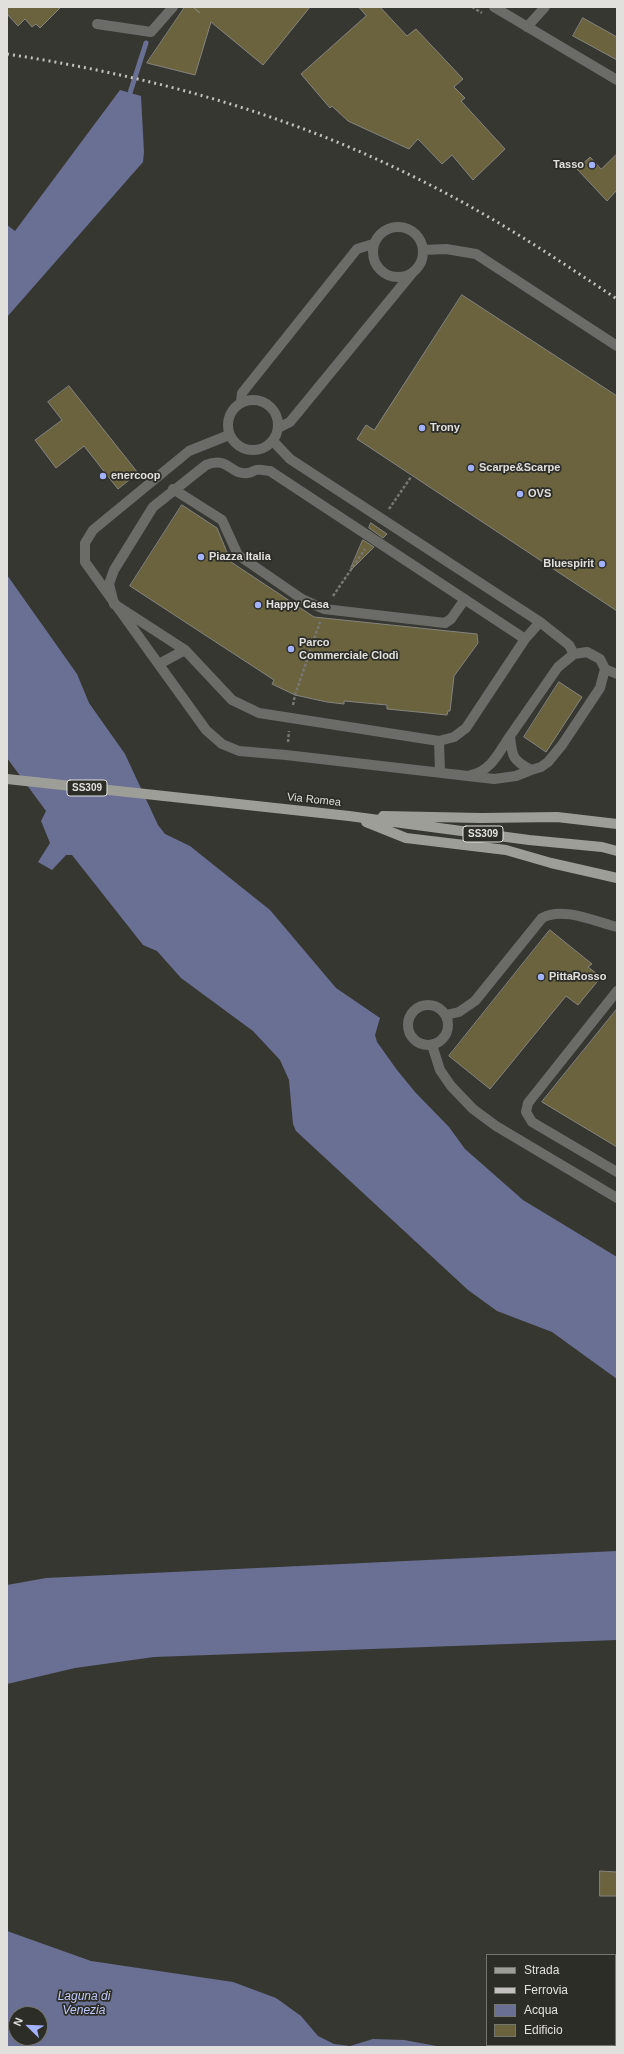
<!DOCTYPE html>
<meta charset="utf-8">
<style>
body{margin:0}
#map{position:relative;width:624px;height:2054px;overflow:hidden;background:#373732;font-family:Helvetica,sans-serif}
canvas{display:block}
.frame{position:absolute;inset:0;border:8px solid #e1e0dd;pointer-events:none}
.legend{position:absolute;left:486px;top:1954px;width:130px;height:92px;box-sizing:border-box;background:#2d2d28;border:1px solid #757570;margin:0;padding:5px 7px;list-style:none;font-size:12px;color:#e1e0dd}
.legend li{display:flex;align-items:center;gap:8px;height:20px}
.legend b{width:20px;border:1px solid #757570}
.north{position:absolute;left:8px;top:2006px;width:40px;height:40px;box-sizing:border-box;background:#2d2d28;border:1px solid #757570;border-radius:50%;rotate:293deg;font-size:11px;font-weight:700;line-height:16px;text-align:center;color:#e1e0dd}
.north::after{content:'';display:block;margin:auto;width:14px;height:18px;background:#a4b2fc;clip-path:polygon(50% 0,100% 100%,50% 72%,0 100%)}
</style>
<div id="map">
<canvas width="624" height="2054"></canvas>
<div class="frame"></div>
<ul class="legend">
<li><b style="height:5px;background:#9e9e99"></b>Strada</li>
<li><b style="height:5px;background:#c2c1bd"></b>Ferrovia</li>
<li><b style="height:11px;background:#697093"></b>Acqua</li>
<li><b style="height:11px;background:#6a633e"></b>Edificio</li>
</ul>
<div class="north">N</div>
</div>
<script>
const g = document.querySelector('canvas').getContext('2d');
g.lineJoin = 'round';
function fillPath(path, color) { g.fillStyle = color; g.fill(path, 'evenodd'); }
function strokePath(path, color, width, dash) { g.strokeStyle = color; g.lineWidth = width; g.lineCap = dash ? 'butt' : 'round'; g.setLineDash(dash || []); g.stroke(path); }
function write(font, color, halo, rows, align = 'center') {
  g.font = font + ' Helvetica,sans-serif'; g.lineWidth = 3.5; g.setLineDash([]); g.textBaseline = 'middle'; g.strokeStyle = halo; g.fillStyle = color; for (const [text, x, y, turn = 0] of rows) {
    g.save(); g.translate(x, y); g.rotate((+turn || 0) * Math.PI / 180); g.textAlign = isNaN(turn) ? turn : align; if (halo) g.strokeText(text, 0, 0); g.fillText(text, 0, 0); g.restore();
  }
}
fillPath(new Path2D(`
 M 120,90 L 141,96 L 144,152 L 143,162 L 7,317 L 7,225 L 15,231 Z
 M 7,575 L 77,674 L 89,703 L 125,754 L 158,825 L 165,834 L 190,846 L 270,910 L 336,988 L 380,1018 L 375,1035 L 377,1042 L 397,1070 L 415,1092 L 449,1127 L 465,1149 L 523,1200 L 617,1257 L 617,1379 L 552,1332 L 497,1311 L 468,1290 L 296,1131 L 293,1124 L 289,1080 L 280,1060 L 253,1031 L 181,978 L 157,951 L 143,945 L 72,855 L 66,855 L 52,870 L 38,862 L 50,843 L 41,821 L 46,811 L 7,758 Z
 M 617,1551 L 617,1640 L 154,1657 L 75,1668 L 7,1684 L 7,1585 L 46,1578 Z
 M 7,1931 L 91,1961 L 233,1982 L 276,1998 L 301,2016 L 318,2036 L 334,2044 L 350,2046 L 373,2039 L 404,2040 L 442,2047 L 7,2047 ZM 16,2014 L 40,2014 L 40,2038 L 16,2038 Z`), '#697093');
strokePath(new Path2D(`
 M 130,93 L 146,43`), '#697093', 5);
const building = new Path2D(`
 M 7,7 L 61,7 L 40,28 L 36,24 L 32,27 L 25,19 L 18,26 L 7,14 Z
 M 185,7 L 193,7 L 200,13 L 193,7 L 310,7 L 263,65 L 211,22 L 195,75 L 147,63 Z
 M 359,7 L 380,7 L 407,36 L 416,29 L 463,79 L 454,87 L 465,98 L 461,101 L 505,149 L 473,180 L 452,155 L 442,164 L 418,139 L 409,149 L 348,121 L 332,106 L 330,108 L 301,74 L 366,16 Z
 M 583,18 L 617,37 L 617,60 L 573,36 Z
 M 617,154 L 617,190 L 607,201 L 577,169 L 590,157 L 601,169 Z
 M 462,295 L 617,396 L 617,611 L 357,439 L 366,425 L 374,430 Z
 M 69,386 L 138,473 L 118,489 L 84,446 L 56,468 L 35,440 L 62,420 L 48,402 Z
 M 182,505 L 217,528 L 231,562 L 314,617 L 477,634 L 478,643 L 454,676 L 450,711 L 448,711 L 447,715 L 428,713 L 387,709 L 387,705 L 344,701 L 344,704 L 327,702 L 295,695 L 272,684 L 274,680 L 130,586 Z
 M 371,523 L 387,534 L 383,538 L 369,528 Z
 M 363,540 L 374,547 L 352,569 L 351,568 Z
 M 559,682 L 582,697 L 546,752 L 524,737 Z
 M 550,930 L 592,964 L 588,967 L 601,977 L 578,1005 L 566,996 L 490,1089 L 449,1056 Z
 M 617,1009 L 617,1147 L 542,1102 Z
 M 600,1871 L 617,1872 L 617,1896 L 600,1896 Z`);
fillPath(building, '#6a633e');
strokePath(building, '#85847f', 1);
strokePath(new Path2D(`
 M 472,7 L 482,13
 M 389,509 L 411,477
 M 333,596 L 365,549
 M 293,705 L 295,695 L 320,622
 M 288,742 L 289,731`), '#777773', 2.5, [3, 2]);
strokePath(new Path2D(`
 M 494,7 L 617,80
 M 97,24 L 151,32 L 173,7
 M 527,27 L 545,7
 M373 252a25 25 0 1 1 50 0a25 25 0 1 1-50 0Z
 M 423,250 L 446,249 L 476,254 L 617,346
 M228 425a25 25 0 1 1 50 0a25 25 0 1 1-50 0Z
 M 241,402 L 242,393 L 357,249 L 373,244
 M 278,428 L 290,422 L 413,272
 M 229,435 L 189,451 L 93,530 L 85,543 L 85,562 L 206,730 L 222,744 L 239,751 L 286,755 L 494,779 L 516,776 L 531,770
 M 273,441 L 290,459 L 540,622 L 569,645 L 574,654
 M 173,489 L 222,520 L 238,555 L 302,599 L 324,609 L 445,623 L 451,619 L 465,599
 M 525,639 L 270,471 C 266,471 261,469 257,470 C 254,470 251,473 248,473 C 229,475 229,456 206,465 L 153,507 L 114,570 L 109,584 L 114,604 L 185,650 L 232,700 L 259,713 L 439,741 L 454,737 L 466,728 L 525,639 L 540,622
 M 587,652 L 600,659 L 605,669 L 600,688 L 562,745 L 548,762 L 541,767 L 531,770 C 512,760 512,756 510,736 L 558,667 L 574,654 Z
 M 159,664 L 185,650
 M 605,669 L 617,674
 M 439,741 L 440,772
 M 471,775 C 491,771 499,752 510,736
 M 617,991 L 528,1103 L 526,1112 L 532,1122 L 617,1172
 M408 1025a20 20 0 1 1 40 0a20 20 0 1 1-40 0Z
 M 446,1015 L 459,1012 L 475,1001 L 542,918 C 563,906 596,922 617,927
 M 432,1045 L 440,1070 L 451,1086 L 473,1109 L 496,1126 L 617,1198`), '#6b6b68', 10);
strokePath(new Path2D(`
 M 7,779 L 349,816 L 529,840 L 602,847 L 617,851
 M 383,816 L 481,818 L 557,817 L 617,824
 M 366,822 L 406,838 L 506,850 L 551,863 L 617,878`), '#9e9e99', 10);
strokePath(new Path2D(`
 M 7,54 C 157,77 297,116 432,186 C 497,219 557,259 617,299`), '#c2c1bd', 3, [2, 4]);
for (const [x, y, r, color] of [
 [592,165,4,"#a4b2fc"],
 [422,428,4,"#a4b2fc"],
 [471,468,4,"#a4b2fc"],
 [103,476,4,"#a4b2fc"],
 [520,494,4,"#a4b2fc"],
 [201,557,4,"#a4b2fc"],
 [602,564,4,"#a4b2fc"],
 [258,605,4,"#a4b2fc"],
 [291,649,4,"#a4b2fc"],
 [541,977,4,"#a4b2fc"]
]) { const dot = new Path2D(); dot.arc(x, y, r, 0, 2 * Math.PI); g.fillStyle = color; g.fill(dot); strokePath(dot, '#2d2d28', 1.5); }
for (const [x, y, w] of [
 [87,788,40],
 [483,834,40]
]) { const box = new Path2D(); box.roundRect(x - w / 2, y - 8, w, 16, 3); g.fillStyle = '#2d2d28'; g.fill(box); strokePath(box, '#e1e0dd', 1); }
write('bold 10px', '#e1e0dd', null, [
 ["SS309",87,788],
 ["SS309",483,834]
]);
write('bold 11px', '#e1e0dd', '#2d2d28', [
 ["Tasso",584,165,"right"],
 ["Trony",430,428],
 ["Scarpe&Scarpe",479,468],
 ["enercoop",111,476],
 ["OVS",528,494],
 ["Piazza Italia",209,557],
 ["Bluespirit",594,564,"right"],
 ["Happy Casa",266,605],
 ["Parco",299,643],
 ["Commerciale Clodì",299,656],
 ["PittaRosso",549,977]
], 'left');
write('11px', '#e1e0dd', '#2d2d28', [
 ["Via Romea",314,800,6]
]);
write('italic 12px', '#bfc9f9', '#2d2d28', [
 ["Laguna di",84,1997],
 ["Venezia",84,2011]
]);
</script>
